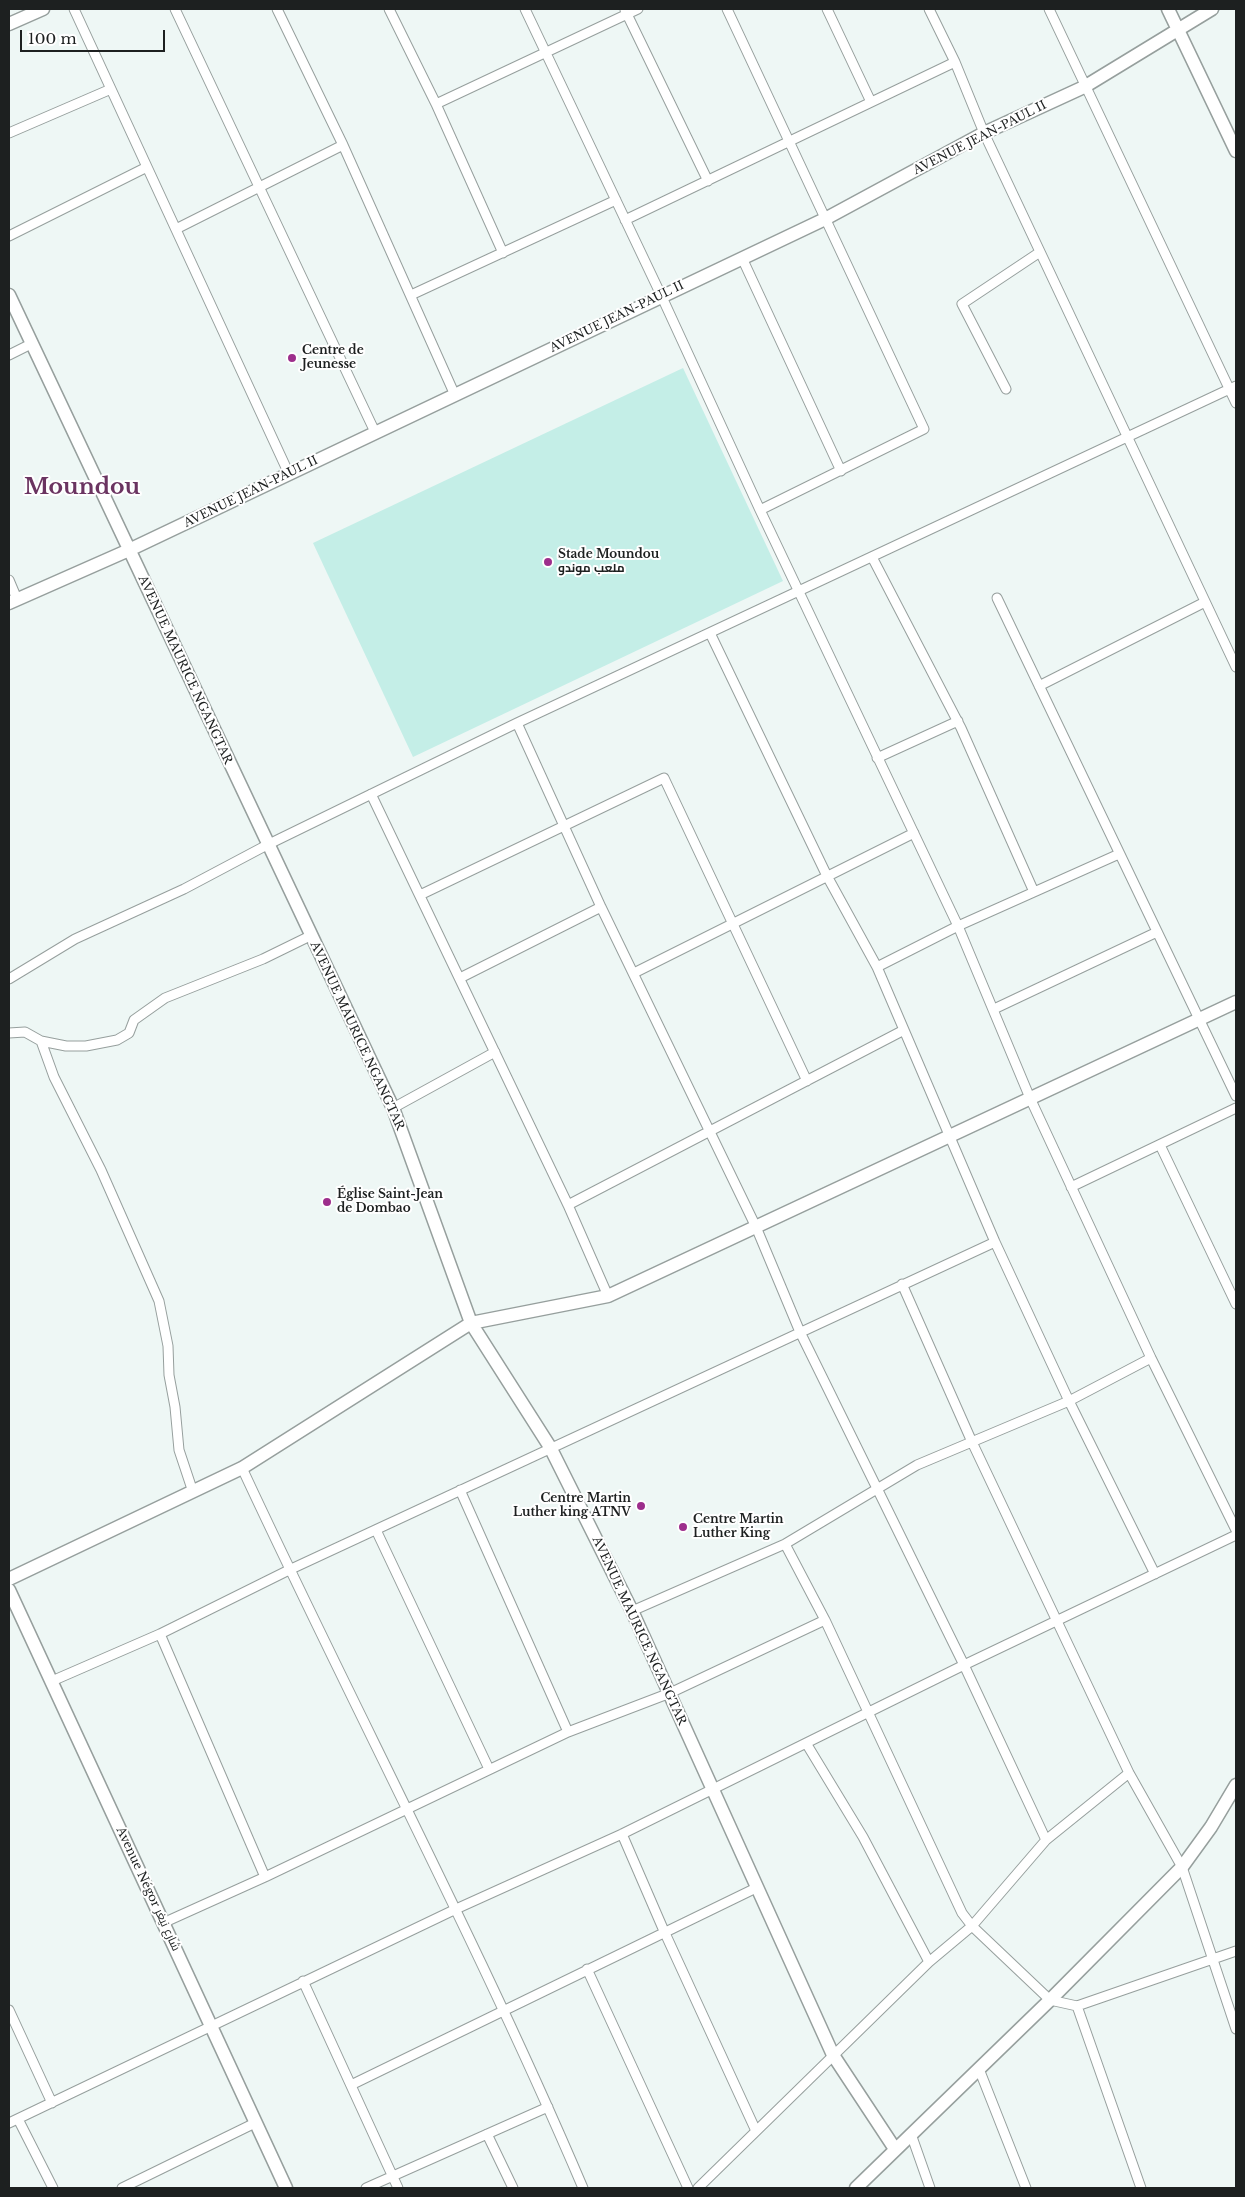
<!DOCTYPE html>
<meta charset="utf-8">
<style>
body{margin:0}
#map{position:relative;width:1245px;height:2197px;overflow:hidden;background:#eef7f5;font-family:"Libre Baskerville",serif}
canvas{display:block}
.frame{position:absolute;inset:0;border:10px solid #1d2020;pointer-events:none}
.scale{position:absolute;left:20px;top:30px;width:145px;height:22px;box-sizing:border-box;border:2px solid #1d2020;border-top:0;padding-left:6px;font-size:15px;line-height:18px;white-space:nowrap;color:#1d2020;-webkit-text-stroke:4px #fff;paint-order:stroke}
</style>
<div id="map">
<canvas width="1245" height="2197"></canvas>
<div class="frame"></div>
<div class="scale">100 m</div>
</div>
<script>
const g = document.querySelector('canvas').getContext('2d');
g.lineJoin = 'round';
function fillPath(path, color) { g.fillStyle = color; g.fill(path, 'evenodd'); }
function strokePath(path, color, width, dash) { g.strokeStyle = color; g.lineWidth = width; g.lineCap = dash ? 'butt' : 'round'; g.setLineDash(dash || []); g.stroke(path); }
function write(font, color, halo, rows, align = 'center') {
  g.font = font + ' "Libre Baskerville",Cairo,serif'; g.lineWidth = 4; g.setLineDash([]); g.textBaseline = 'middle'; g.strokeStyle = halo; g.fillStyle = color; for (const [text, x, y, turn = 0] of rows) {
    g.save(); g.translate(x, y); g.rotate((+turn || 0) * Math.PI / 180); g.textAlign = isNaN(turn) ? turn : align; if (halo) g.strokeText(text, 0, 0); g.fillText(text, 0, 0); g.restore();
  }
}
fillPath(new Path2D(`
 M 683,368 L 783,581 L 413,757 L 313,543 Z`), '#c4eee7');
const street = new Path2D(`
 M 74,9 L 289,474
 M 175,9 L 375,432
 M 277,9 L 343,145 L 454,393
 M 389,9 L 436,104 L 503,253
 M 525,9 L 661,295 L 760,510 L 958,926 L 1030,1098 L 1151,1358 L 1236,1530
 M 727,9 L 924,429 L 760,510
 M 827,9 L 871,102
 M 929,9 L 955,62 L 984,133 L 1236,667
 M 1049,9 L 1236,403
 M 625,10 L 708,181
 M 436,104 L 638,9
 M 9,133 L 111,89
 M 625,220 L 955,62
 M 176,229 L 343,145
 M 9,236 L 147,167
 M 742,258 L 841,471
 M 411,295 L 616,200
 M 9,355 L 31,344
 M 1006,389 L 962,304 L 1040,252
 M 872,557 L 961,728 L 1034,892
 M 9,580 L 17,599
 M 997,598 L 1236,1096
 M 710,633 L 827,876 L 877,967 L 995,1242 L 1069,1401 L 1155,1574
 M 1039,686 L 1205,602
 M 517,723 L 601,907 L 756,1227 L 800,1332 L 964,1665 L 1046,1840
 M 877,758 L 958,721
 M 371,794 L 568,1205 L 608,1296
 M 420,895 L 664,778 L 807,1081
 M 877,967 L 958,926 L 1119,854
 M 634,973 L 914,833
 M 460,978 L 601,907
 M 9,979 L 75,939 L 184,889 L 267,845 L 517,723 L 1236,386
 M 994,1009 L 1157,932
 M 9,1033 L 25,1032 L 41,1041 L 66,1046 L 86,1046 L 117,1040 L 129,1033 L 134,1020 L 165,998 L 263,959 L 310,936
 M 41,1041 L 54,1077 L 101,1170 L 159,1301 L 168,1346 L 169,1375 L 175,1407 L 179,1450 L 193,1492
 M 393,1108 L 495,1052
 M 1160,1145 L 1236,1304
 M 1071,1187 L 1236,1108
 M 568,1205 L 904,1030
 M 902,1284 L 972,1442 L 1129,1773 L 1182,1867 L 1236,2029
 M 242,1468 C 354,1709 479,1944 583,2188
 M 460,1490 L 568,1732
 M 376,1530 L 489,1769
 M 785,1544 L 825,1620 L 962,1913 L 972,1926 L 1050,2000 L 1077,2006 L 1236,1951
 M 632,1611 L 785,1544 L 917,1465 L 1069,1401 L 1151,1358
 M 160,1634 L 265,1877 L 163,1923
 M 52,1681 L 160,1634 L 289,1570 L 995,1242
 M 806,1743 L 863,1837 L 929,1962
 M 622,1834 L 664,1931 L 756,2131
 M 265,1877 L 568,1732 L 670,1693 L 825,1620
 M 587,1969 L 688,2188
 M 303,1981 L 398,2188
 M 1077,2006 L 1141,2188
 M 9,2010 L 52,2103
 M 979,2069 L 1026,2188
 M 351,2085 L 756,1888
 M 18,2119 L 53,2188
 M 9,2123 L 456,1909 L 622,1834 L 964,1665 L 1236,1535
 M 487,2134 L 513,2188
 M 911,2134 L 930,2188
 M 122,2188 L 255,2123
 M 366,2188 L 548,2107
 M 698,2188 L 929,1962 L 972,1926 L 1046,1840 L 1129,1773`);
const secondary = new Path2D(`
 M 1168,9 L 1236,151
 M 9,24 L 43,9
 M 9,295 L 393,1108 L 471,1323 L 550,1447 L 632,1611 L 833,2055 L 895,2149
 M 9,603 L 129,550 L 825,219 L 984,133 L 1084,87 L 1212,9
 M 9,1579 L 242,1468 L 471,1323 L 608,1296 L 1236,1002
 M 9,1590 L 286,2188
 M 856,2188 L 1050,2000 L 1182,1867 L 1211,1827 L 1236,1785`);
strokePath(street, '#969f9d', 11);
strokePath(secondary, '#969f9d', 15);
strokePath(street, '#fff', 9);
strokePath(secondary, '#fff', 12);
for (const [x, y, r, color] of [
 [292,358,5,"#9d2e8c"],
 [548,562,5,"#9d2e8c"],
 [327,1202,5,"#9d2e8c"],
 [641,1506,5,"#9d2e8c"],
 [683,1527,5,"#9d2e8c"]
]) { const dot = new Path2D(); dot.arc(x, y, r, 0, 2 * Math.PI); g.fillStyle = color; g.fill(dot); strokePath(dot, '#fff', 2); }
write('12px', '#1d2020', '#fff', [
 ["AVENUE JEAN-PAUL II",980,138,-27],
 ["AVENUE JEAN-PAUL II",617,317,-26],
 ["AVENUE JEAN-PAUL II",251,492,-26],
 ["AVENUE MAURICE NGANGTAR",185,670,65],
 ["AVENUE MAURICE NGANGTAR",357,1036,65],
 ["AVENUE MAURICE NGANGTAR",639,1631,65],
 ["Avenue Négor شارع نيغر",148,1889,65]
]);
write('bold 12px', '#1d2020', '#fff', [
 ["Centre de",302,351],
 ["Jeunesse",302,365],
 ["Stade Moundou",558,555],
 ["ملعب موندو",558,569],
 ["Église Saint-Jean",337,1195],
 ["de Dombao",337,1209],
 ["Centre Martin",631,1499,"right"],
 ["Luther king ATNV",631,1513,"right"],
 ["Centre Martin",693,1520],
 ["Luther King",693,1534]
], 'left');
write('bold 22px', '#6b3461', '#fff', [
 ["Moundou",82,488]
]);
</script>
